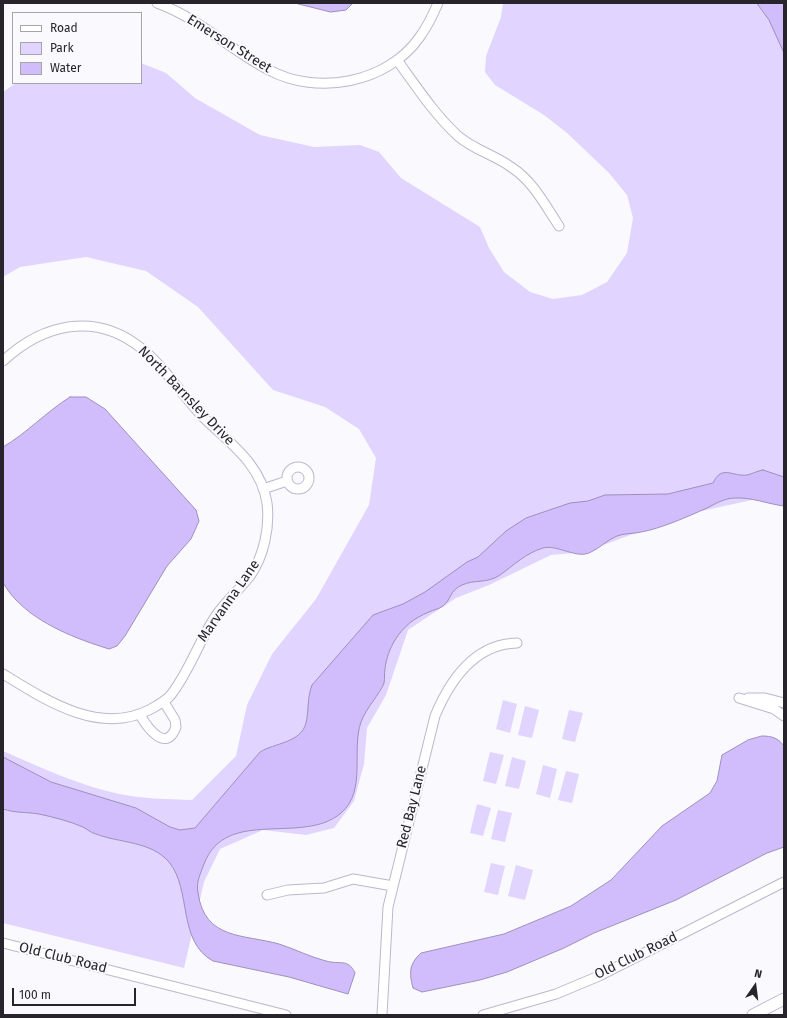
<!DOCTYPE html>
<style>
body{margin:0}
#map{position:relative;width:787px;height:1018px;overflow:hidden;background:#faf9fe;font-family:"Fira Sans",sans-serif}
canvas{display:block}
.frame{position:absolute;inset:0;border:4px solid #27242c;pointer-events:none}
.legend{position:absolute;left:12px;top:12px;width:130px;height:72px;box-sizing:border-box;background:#faf9fe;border:1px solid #a6a4aa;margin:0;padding:5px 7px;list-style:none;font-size:12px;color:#27242c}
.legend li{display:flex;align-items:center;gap:8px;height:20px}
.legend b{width:20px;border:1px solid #a6a4aa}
.north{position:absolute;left:735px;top:966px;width:40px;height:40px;-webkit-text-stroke:3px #faf9fe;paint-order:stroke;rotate:14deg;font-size:11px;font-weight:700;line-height:16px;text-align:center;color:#27242c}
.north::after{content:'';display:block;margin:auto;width:14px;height:18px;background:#27242c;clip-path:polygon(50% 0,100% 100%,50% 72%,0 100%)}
.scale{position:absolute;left:12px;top:988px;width:124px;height:18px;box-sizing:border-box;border:2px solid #27242c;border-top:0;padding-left:5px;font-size:12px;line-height:14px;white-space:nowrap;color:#27242c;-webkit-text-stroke:3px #faf9fe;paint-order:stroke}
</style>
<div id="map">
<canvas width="787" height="1018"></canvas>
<div class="frame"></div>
<ul class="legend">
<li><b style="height:5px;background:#fff"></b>Road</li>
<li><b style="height:11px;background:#e1d4ff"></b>Park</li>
<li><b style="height:11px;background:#d1bdfb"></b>Water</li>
</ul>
<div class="north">N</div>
<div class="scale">100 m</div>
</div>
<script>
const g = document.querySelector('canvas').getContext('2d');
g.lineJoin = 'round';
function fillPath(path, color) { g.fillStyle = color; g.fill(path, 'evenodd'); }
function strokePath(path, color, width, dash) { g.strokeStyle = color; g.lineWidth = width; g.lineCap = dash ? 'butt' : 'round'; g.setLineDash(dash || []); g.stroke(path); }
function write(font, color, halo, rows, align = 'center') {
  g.font = font + ' "Fira Sans",sans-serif'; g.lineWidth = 4; g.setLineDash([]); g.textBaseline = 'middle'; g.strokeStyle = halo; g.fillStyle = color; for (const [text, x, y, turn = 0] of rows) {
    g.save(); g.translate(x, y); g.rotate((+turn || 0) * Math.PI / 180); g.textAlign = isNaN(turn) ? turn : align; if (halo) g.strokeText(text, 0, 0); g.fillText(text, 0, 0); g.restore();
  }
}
fillPath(new Path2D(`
 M 503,3 L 784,3 L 784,493 L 683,515 L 585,552 L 551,555 L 489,585 L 456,598 L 408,630 L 386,695 L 367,728 L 364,764 L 354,801 L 334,828 L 306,835 L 263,830 L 220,849 L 204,882 L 184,968 L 3,923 L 3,751 C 37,766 79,785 115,793 C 140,799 167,799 192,800 L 236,756 L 247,705 L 272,654 L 316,599 L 369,505 L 376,458 L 359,429 L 325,407 L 273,390 L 198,307 L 146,271 L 86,257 L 20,267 L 3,277 L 3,92 L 16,83 L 141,83 L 141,63 L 166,73 L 195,98 L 260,135 L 314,147 L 360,145 L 379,152 L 401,178 L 480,227 L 489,248 L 504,272 L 530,292 L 553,299 L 582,295 L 607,282 L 627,253 L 633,218 L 627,195 L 609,173 L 567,133 L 544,115 L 495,85 L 485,72 L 486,56 L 501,17 Z
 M 503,700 L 517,704 L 510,733 L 496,729 Z
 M 525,706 L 539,710 L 532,738 L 518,735 Z
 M 569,710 L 583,713 L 575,742 L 562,739 Z
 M 490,752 L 504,755 L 496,784 L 483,781 Z
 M 512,757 L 526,761 L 519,789 L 505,786 Z
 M 543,765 L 557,769 L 550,798 L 536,794 Z
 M 566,771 L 579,774 L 572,803 L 558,800 Z
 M 477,804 L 491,808 L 483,836 L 470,833 Z
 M 498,810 L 512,813 L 505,842 L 491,839 Z
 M 491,863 L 505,866 L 498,895 L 484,892 Z
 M 516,865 L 533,870 L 525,900 L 508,896 Z`), '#e1d4ff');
const water = new Path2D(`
 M 295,3 L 353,3 L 346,10 L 331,12 Z
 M 757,3 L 784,3 L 784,53 L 769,20 Z
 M 70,397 L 86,397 L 105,409 L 196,510 L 199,521 L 191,539 L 167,566 L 125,636 L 117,646 L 109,649 C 77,639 40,625 16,600 C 11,595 7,589 3,583 L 3,447 C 27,433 46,412 70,397 Z
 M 763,470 L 784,477 L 784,506 C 768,504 751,497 735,498 C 725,498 715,504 707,508 C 689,516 660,529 641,532 C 633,534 625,533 617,536 C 607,540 600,548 591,552 C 577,560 558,544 543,548 C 526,553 514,565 500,575 C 487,584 475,579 462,585 C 450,590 451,600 443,606 C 439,609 433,610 429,612 C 414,618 403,627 395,640 C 390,648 386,659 385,669 C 384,673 385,679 384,683 C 380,694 366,708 361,722 C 351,750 367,791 341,813 C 303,846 226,806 204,864 C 200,875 196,882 198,893 C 205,940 243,934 279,944 C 295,949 310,957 326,961 C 340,965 348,958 355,973 L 348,994 L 289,977 L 213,961 C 177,941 192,890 169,862 C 151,841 119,843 96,834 C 91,833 87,829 83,827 C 69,821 53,817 39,814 C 27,812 15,813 3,809 L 3,757 L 51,782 L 136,808 L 170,827 L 180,830 L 195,828 L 260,752 C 274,743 301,743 306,723 C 309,710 307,698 312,685 L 373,615 L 403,604 L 425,592 L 467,562 L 478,557 L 506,531 L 526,518 L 570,503 L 588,501 L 605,495 L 668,494 L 713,483 C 722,464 732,477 747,475 C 752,474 757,471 763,470 Z
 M 762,736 C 772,736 778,738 784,746 L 784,847 L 767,853 L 676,900 L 594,933 L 564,948 L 507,972 L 480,980 L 422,992 L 413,988 C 409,973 409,964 421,953 L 504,934 L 571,906 L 611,880 L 662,826 L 710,793 L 717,781 L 722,755 L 748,740 Z`);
fillPath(water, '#d1bdfb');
strokePath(water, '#9e8fbd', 1);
const minor = new Path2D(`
 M 157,3 C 199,18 230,50 269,70 C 317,96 387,83 419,38 C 427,27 433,15 438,3
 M 397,60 C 416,86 434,114 458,136 C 474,150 495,155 511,167 C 533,181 545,205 559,226
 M 3,361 C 43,324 95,311 141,348 C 163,365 182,395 202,416 C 228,442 261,463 267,503 C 270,527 264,556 250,576 C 240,589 227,600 217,614 C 199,640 190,671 170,696 C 164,702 158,705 151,709 C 100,736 47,701 3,674
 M287 478a11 11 0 1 1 22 0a11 11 0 1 1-22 0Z
 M 263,489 L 287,481
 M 739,698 L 774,709 L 784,716
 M 748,698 L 765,698 L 784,703
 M 140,715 C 147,727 166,754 176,727 L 175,720 L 164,702
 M 267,895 L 288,890 L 324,888 L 353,879 L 393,886
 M 3,943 L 286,1015
 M 382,1015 L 388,907 L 435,716 C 450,680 475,644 517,643
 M 483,1015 L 556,994 L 599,976 L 784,882`);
const tertiary = new Path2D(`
 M 753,1015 L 784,999`);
strokePath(minor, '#bdb7cd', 11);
strokePath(tertiary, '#bdb7cd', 13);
strokePath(minor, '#fff', 9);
strokePath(tertiary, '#fff', 11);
write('14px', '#27242c', '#faf9fe', [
 ["Emerson Street",229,44,32],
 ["North Barnsley Drive",186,396,46],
 ["Marvanna Lane",229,601,-55],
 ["Red Bay Lane",412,807,-76],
 ["Old Club Road",636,956,-26],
 ["Old Club Road",63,958,14]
]);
</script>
